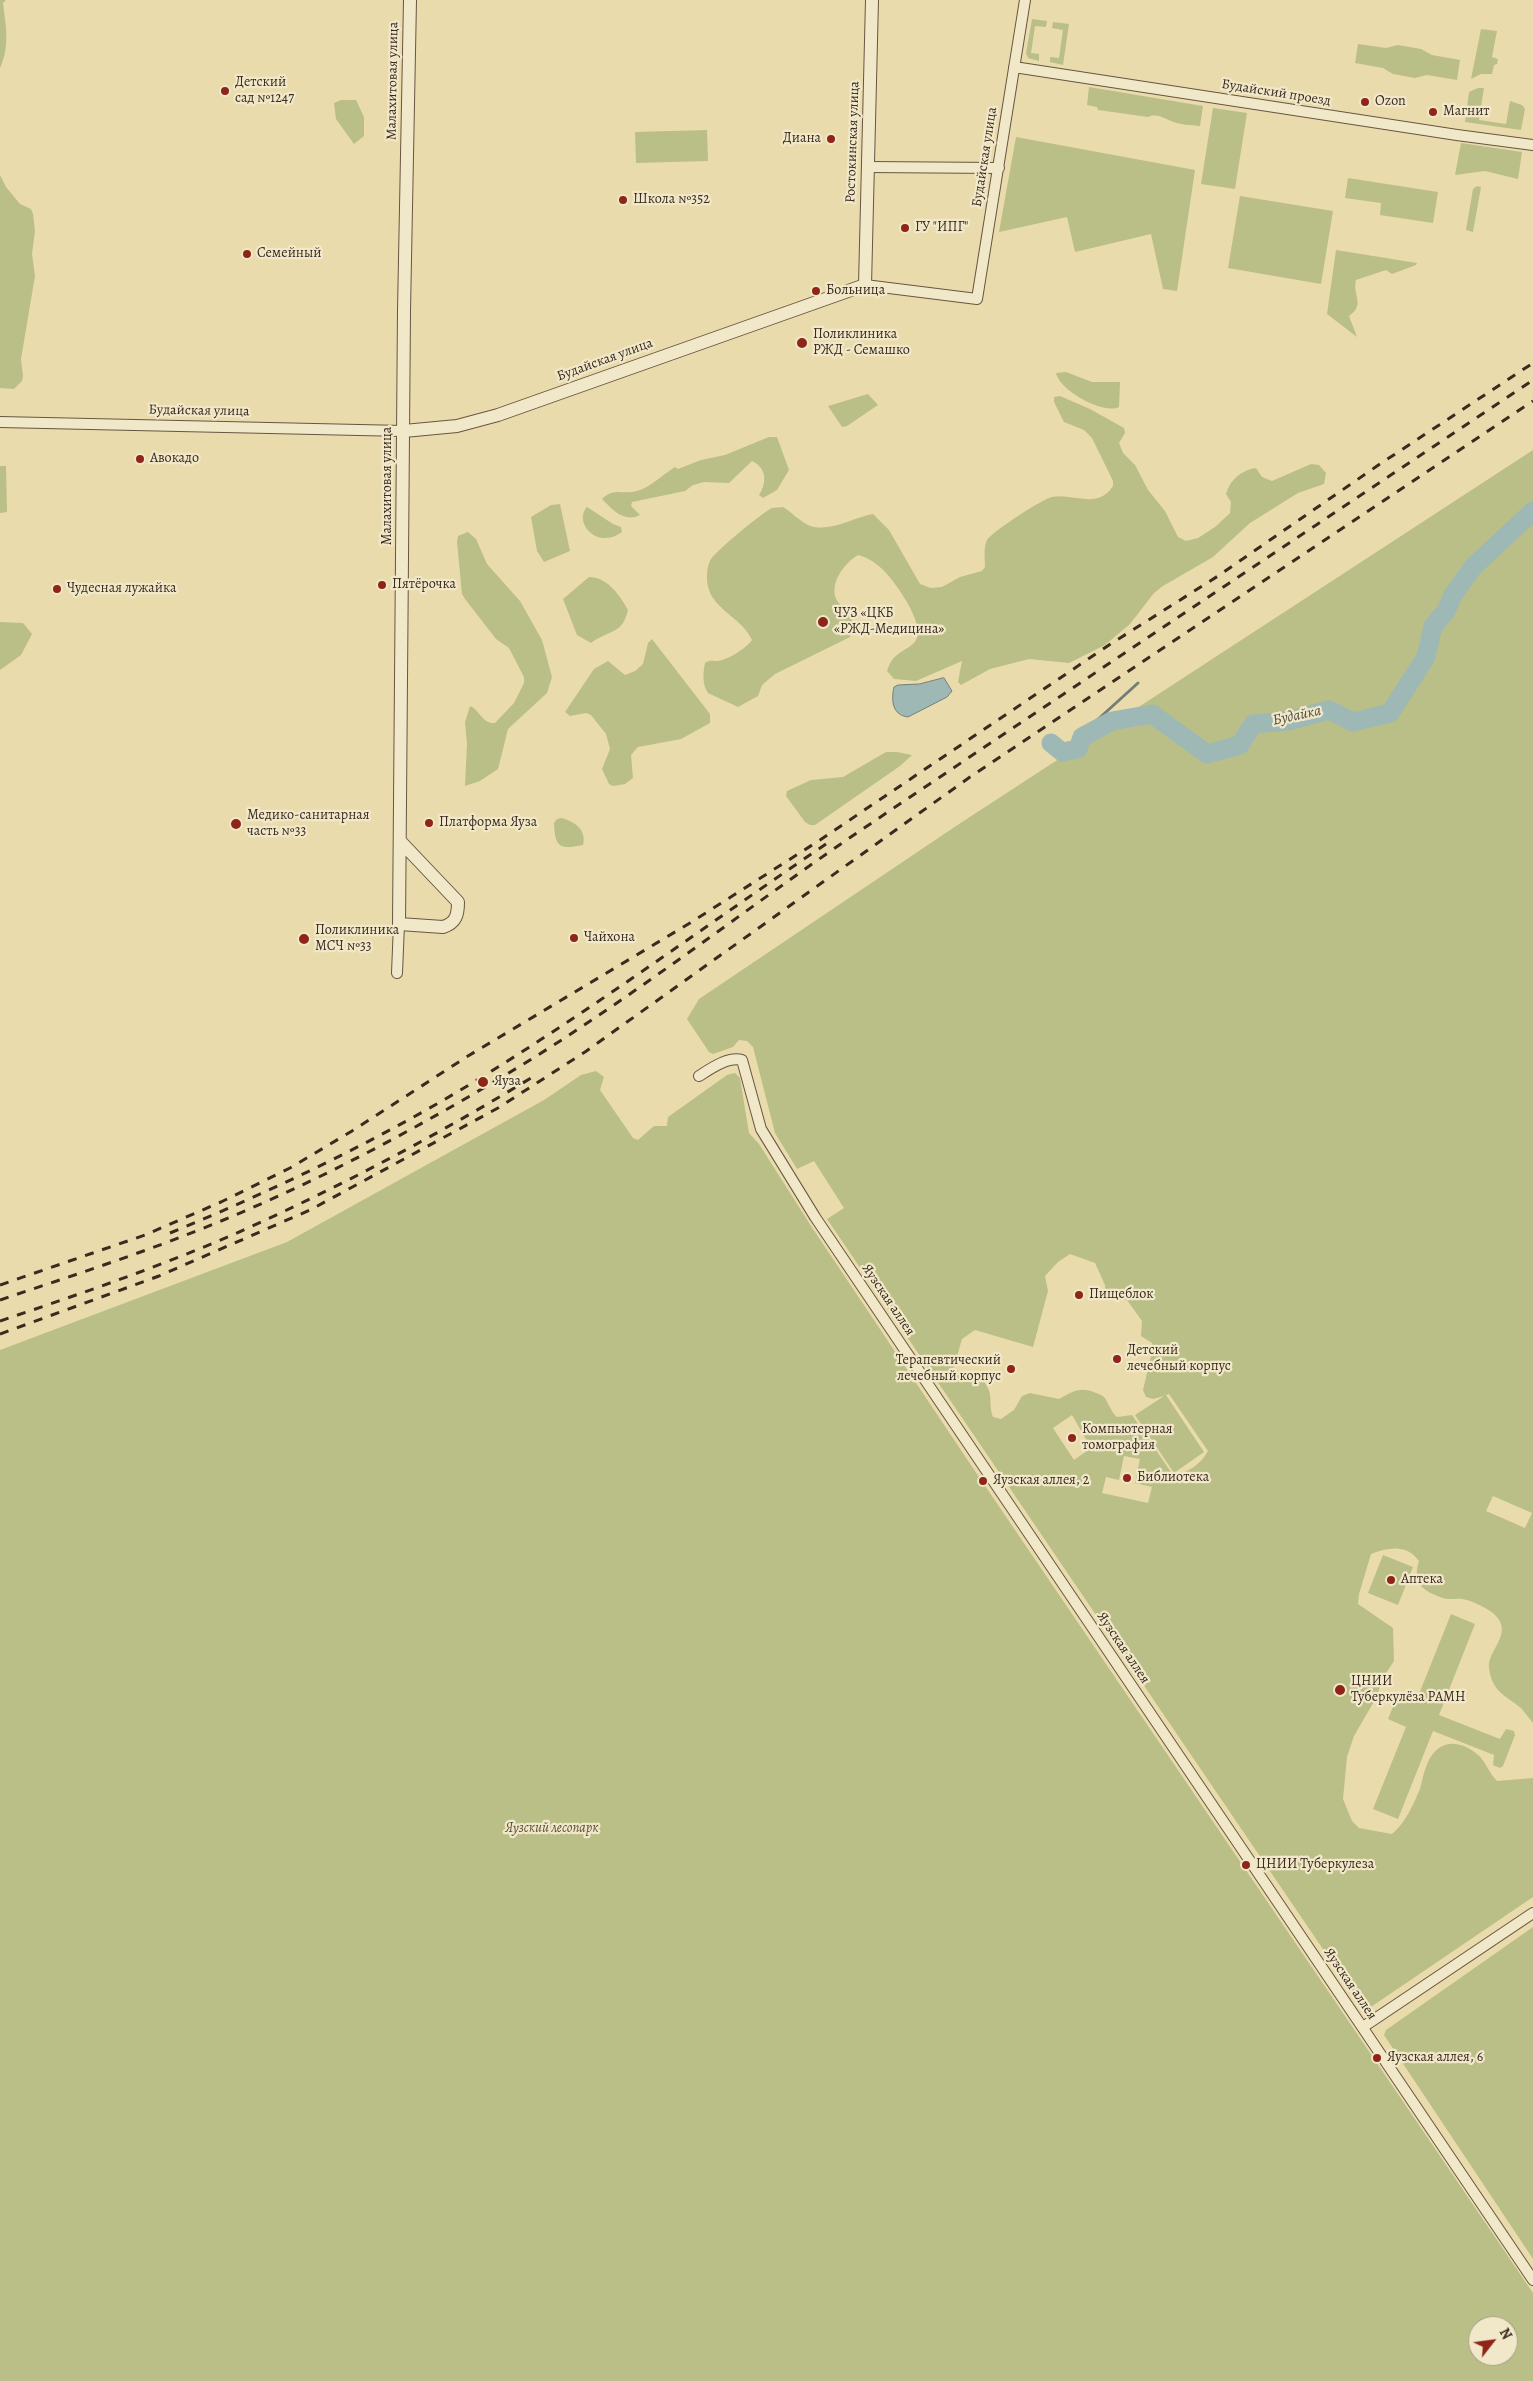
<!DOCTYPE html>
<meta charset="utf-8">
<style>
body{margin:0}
#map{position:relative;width:1533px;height:2381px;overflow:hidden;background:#eadbac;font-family:Alegreya,serif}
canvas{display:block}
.north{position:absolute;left:1468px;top:2316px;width:50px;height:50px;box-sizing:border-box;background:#f1e8c9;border:1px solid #a89c85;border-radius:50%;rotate:60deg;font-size:14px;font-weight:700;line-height:20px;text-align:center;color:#3a2a1f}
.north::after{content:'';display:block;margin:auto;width:18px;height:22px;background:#8f2418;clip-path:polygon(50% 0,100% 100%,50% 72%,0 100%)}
</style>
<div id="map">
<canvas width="1533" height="2381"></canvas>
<div class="north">N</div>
</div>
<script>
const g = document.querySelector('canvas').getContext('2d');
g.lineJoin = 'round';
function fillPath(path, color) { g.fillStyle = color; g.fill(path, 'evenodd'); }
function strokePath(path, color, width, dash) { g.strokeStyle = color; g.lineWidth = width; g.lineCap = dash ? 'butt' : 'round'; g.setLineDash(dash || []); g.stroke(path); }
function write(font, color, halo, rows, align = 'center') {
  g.font = font + ' Alegreya,serif'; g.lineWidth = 4.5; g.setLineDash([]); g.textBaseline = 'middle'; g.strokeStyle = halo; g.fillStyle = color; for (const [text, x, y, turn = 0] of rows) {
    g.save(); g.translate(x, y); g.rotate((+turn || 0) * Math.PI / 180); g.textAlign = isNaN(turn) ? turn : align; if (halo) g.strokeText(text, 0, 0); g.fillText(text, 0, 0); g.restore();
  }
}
fillPath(new Path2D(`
 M 0,0 L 6,0 L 3,3 C 6,27 10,46 0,68 Z
 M 1032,19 L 1047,21 L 1046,27 L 1035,26 L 1031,53 L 1039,54 L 1039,61 L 1028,58 L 1026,53 Z
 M 1053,22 L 1069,24 L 1063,65 L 1050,62 L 1050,57 L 1059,58 L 1063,30 L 1052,28 Z
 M 1481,29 L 1497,31 L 1492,57 L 1498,59 L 1497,64 L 1494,65 L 1492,74 L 1481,74 L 1471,79 Z
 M 1358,44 L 1386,48 L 1398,45 L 1421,49 L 1432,55 L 1460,60 L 1457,80 L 1427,75 L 1415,78 L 1393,74 L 1383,68 L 1355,63 Z
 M 1089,87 L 1203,106 L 1200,126 C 1191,125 1179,125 1171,121 C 1164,118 1157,113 1148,117 L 1098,110 L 1097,107 L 1087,105 Z
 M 1478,88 L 1484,88 L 1479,120 L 1506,124 L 1510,101 L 1522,105 L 1525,109 L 1521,130 L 1465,122 L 1469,92 Z
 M 341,100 L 356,100 L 364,117 L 364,136 L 354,144 L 336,119 L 334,103 Z
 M 1213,108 L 1247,113 L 1235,189 L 1201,184 Z
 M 707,130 L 708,161 L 636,163 L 635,132 Z
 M 1016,137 L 1195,170 L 1177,291 L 1163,289 L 1151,234 L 1075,252 L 1067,217 L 999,232 Z
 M 1461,143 L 1522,152 L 1518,179 L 1485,171 L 1455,175 Z
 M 0,175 L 6,187 L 20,204 L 31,209 L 33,214 L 35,231 L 32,254 L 35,276 L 21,359 L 23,376 L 22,381 L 14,389 L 0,388 Z
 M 1348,178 L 1438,192 L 1433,223 L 1380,215 L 1381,203 L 1345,198 Z
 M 1477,186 L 1481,187 L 1473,232 L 1466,230 L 1473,189 Z
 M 1240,196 L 1333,211 L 1321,284 L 1228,268 Z
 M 1336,250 L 1417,263 L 1416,265 L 1392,274 L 1386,270 L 1356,280 C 1352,296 1366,304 1349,316 L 1357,337 L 1327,314 Z
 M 1066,372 L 1092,382 L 1120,382 L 1119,407 C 1103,415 1059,390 1056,373 Z
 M 868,394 L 878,405 L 847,426 L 842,427 L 828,406 Z
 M 1060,396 L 1090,409 L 1124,428 L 1125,433 L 1119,443 L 1123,453 L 1135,465 L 1148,490 L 1165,511 L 1178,537 L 1186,541 L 1198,538 L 1215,527 L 1230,513 L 1231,502 L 1226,494 C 1230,480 1241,470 1256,468 L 1262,477 L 1272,481 L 1311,464 L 1319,465 L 1326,473 L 1324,484 L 1298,493 L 1250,523 L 1213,557 L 1163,586 L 1154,593 L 1130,624 L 1105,645 L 1069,663 L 1029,659 L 990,669 L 961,685 L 958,682 L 962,661 L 916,681 L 894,679 L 887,671 C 894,648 911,652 917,638 C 924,622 893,578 881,568 C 875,562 866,557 858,555 C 844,563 827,586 838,602 C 848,615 857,616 850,637 L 775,674 L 762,685 L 758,696 L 738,707 L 708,693 C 702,684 703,673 705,663 C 710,660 711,661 717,661 C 728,660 745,649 752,640 C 744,622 724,614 713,598 C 706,589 705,571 710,561 C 714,552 762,513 772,508 L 783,507 C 791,512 800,521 808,525 C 828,534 854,517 873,514 L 889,530 L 920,584 L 931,588 L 942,587 L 960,577 L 982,571 L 985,567 C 985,559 983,549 987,540 C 992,532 1042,499 1052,497 C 1073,493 1098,510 1113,486 L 1113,481 L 1092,438 L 1084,430 L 1064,422 L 1054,402 L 1054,397 Z
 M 769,437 L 777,437 L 789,470 L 777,490 L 763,498 L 759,495 C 767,483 767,468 752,461 L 729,483 L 704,482 L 693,485 L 685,491 L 632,502 L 631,506 L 640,515 C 624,523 613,510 602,499 C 613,487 624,495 637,491 C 651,487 662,475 675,467 L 678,469 L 701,460 L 725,455 Z
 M 1533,450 L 1533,1723 C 1529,1718 1525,1713 1521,1708 C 1505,1695 1492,1692 1489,1668 C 1487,1650 1515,1633 1494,1614 C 1487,1608 1476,1603 1467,1600 C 1460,1598 1454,1599 1448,1599 C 1443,1599 1438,1596 1433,1594 C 1417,1587 1414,1577 1419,1561 C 1407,1544 1389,1547 1371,1554 L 1359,1594 L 1358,1604 L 1393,1628 L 1394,1661 L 1383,1678 L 1376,1698 L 1354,1736 L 1347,1757 L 1343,1799 L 1352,1821 L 1359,1828 L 1392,1834 C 1406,1822 1413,1805 1420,1789 C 1422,1782 1423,1774 1426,1767 C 1435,1741 1456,1737 1477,1754 C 1486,1761 1488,1772 1497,1781 L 1533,1778 L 1533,1897 L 1365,2011 L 827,1219 L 844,1208 L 814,1161 L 797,1169 L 775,1133 L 753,1047 L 747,1041 L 739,1040 L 733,1047 L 713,1054 L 709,1052 L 687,1019 L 699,999 L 956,826 ZM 1070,1254 L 1095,1263 L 1105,1285 L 1105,1293 L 1111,1298 L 1127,1300 L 1142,1321 L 1141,1336 L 1152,1343 L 1153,1348 L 1143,1390 L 1146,1397 L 1153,1399 L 1164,1396 L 1135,1415 L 1174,1473 L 1204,1452 L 1166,1395 L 1169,1394 L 1208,1451 C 1201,1464 1188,1473 1173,1475 L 1132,1415 L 1117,1417 C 1110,1411 1109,1403 1104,1397 C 1102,1395 1099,1394 1096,1393 C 1081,1386 1073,1391 1059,1399 L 1030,1393 L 1022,1396 L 1014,1410 L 1001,1419 L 993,1417 C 987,1400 996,1395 981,1378 L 953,1370 L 962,1339 L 975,1330 L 1033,1347 L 1048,1291 L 1045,1276 L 1058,1262 ZM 1072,1415 L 1091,1448 L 1074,1460 L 1053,1428 ZM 1124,1456 L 1140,1459 L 1135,1483 L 1152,1487 L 1148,1503 L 1102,1493 L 1106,1477 L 1119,1480 ZM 1493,1496 L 1532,1513 L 1525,1528 L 1486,1511 Z
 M 0,466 L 6,466 L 7,512 L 0,513 Z
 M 560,504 L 570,551 L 544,562 L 537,551 L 531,517 L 551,505 Z
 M 587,507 L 613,524 L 621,527 L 622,532 C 596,551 573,521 587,507 Z
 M 468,532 L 476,539 L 487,564 L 520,601 L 542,640 L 552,677 L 547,693 L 508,729 L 498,769 L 480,781 L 465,786 L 467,744 L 465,722 L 470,706 C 480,710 482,724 495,723 L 514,703 L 524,683 L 524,677 L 509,648 L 496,639 L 465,599 L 462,594 L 457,542 L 458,536 Z
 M 589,577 C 607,577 620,595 628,610 C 622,635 610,629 591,643 L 577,635 L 563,599 Z
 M 0,622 L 23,623 L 32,634 L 21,655 L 0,670 Z
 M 652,639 L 710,714 L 710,723 L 681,739 L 638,747 L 631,755 L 633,778 L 625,784 L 613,786 L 609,784 L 602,769 L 610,749 L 606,734 L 591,715 L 586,713 L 570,716 L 565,712 L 594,669 L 608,661 L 625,675 L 635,671 L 643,664 L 648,643 Z
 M 886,752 L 897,752 L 912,755 L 900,766 L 815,825 L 810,825 L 805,822 L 786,796 L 787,791 L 811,780 L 843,777 Z
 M 562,818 C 575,822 587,830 583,845 C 559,850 555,847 554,823 L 557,819 Z
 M 596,1071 L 604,1077 L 600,1090 L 633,1138 L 638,1140 L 654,1126 L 667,1126 L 668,1117 L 727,1075 L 735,1073 L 740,1078 L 749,1133 L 759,1144 L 813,1229 L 975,1471 L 1533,2293 L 1533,2381 L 0,2381 L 0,1350 L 287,1242 L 544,1100 L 581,1075 ZM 1478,2326 L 1508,2326 L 1508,2356 L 1478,2356 Z
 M 1383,1555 L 1413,1567 L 1398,1605 L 1368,1593 Z
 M 1451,1614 L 1475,1624 L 1439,1715 L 1500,1739 L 1506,1729 L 1514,1731 L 1515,1735 L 1503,1766 L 1500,1768 L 1493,1765 L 1494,1755 L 1433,1731 L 1398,1819 L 1373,1809 L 1406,1727 L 1388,1719 L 1399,1692 L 1417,1699 Z
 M 1533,1927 L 1533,2259 L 1384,2035 L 1386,2030 Z`), '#babf87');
const water = new Path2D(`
 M 944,678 L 952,691 L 947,697 L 908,717 C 892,715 891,700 894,687 L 898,685 L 919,684 Z`);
fillPath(water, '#9db8b5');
strokePath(water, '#757f79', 1);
strokePath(new Path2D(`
 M 1062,752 L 1138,683`), '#757f79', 3);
strokePath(new Path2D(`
 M 1051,743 L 1062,752 L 1078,749 L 1082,737 L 1112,721 L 1152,714 L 1207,754 L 1240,745 L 1253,724 L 1288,721 L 1329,710 L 1353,722 L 1390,713 L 1426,657 L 1433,626 L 1446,611 L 1453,595 L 1473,567 L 1533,511`), '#9db8b5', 19);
const minor = new Path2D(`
 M 1014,67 L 1457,135 L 1533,145
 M 867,167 L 999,168
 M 865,285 L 977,299 L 1025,0
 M 0,422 L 404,431
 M 397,973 L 399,924
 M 699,1076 C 710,1069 728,1056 742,1060 L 761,1129 L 815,1217 L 1533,2280
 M 1363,2027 L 1533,1913`);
const tertiary = new Path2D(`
 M 404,431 L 457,426 L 498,415 L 865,285 L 872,0
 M 400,841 L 458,902 C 458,915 456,923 443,927 L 399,924 L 404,311 L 410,0`);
strokePath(minor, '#665642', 12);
strokePath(tertiary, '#665642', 14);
strokePath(minor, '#f1e8c9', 10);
strokePath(tertiary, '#f1e8c9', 12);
strokePath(new Path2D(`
 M 170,1233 C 277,1189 383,1138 482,1077 C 600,1004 711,922 826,844
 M 0,1285 L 145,1235 L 221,1202 L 290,1168 L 352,1131 L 468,1056 L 690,923 L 820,840 L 1109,645 L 1218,576 L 1377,466 L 1533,363
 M 0,1300 C 74,1275 149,1251 221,1221 C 323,1179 423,1125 517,1068 C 640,993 754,902 873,822 C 1093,674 1313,527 1533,380
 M 0,1321 C 77,1295 156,1268 230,1236 C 334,1190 434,1137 531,1078
 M 0,1334 L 159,1276 L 310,1210 L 498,1108 L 585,1052 L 970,777 L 1533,401`), '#3a2a1f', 3, [9, 9]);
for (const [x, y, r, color] of [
 [225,91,5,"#8f2418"],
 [1365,102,5,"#8f2418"],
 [1433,112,5,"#8f2418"],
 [831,139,5,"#8f2418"],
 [623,200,5,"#8f2418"],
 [905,228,5,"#8f2418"],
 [247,254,5,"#8f2418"],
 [816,291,5,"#8f2418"],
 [802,343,6,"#8f2418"],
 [140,459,5,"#8f2418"],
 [382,585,5,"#8f2418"],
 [57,589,5,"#8f2418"],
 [823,622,6,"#8f2418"],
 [429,823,5,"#8f2418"],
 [236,824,6,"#8f2418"],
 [574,938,5,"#8f2418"],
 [304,939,6,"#8f2418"],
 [483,1082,6,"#8f2418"],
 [1079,1295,5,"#8f2418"],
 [1117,1359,5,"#8f2418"],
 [1011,1369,5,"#8f2418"],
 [1072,1438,5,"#8f2418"],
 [1127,1478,5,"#8f2418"],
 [983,1481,5,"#8f2418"],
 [1391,1580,5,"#8f2418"],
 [1340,1690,6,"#8f2418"],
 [1246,1865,5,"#8f2418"],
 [1377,2058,5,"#8f2418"]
]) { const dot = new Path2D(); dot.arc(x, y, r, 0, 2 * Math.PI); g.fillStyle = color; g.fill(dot); strokePath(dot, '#f1e8c9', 2); }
write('14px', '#3a2a1f', '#f1e8c9', [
 ["Малахитовая улица",393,81,-89],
 ["Будайский проезд",1276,93,9],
 ["Ростокинская улица",853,142,-88],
 ["Будайская улица",985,157,-81],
 ["Будайская улица",605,360,-20],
 ["Будайская улица",199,411,1],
 ["Малахитовая улица",388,486,-90],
 ["Яузская аллея",888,1300,56],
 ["Яузская аллея",1123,1648,56],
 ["Яузская аллея",1350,1984,56]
]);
write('14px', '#3a2a1f', '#f1e8c9', [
 ["Детский",235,83],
 ["сад №1247",235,99],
 ["Ozon",1375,102],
 ["Магнит",1443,112],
 ["Диана",821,139,"right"],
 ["Школа №352",633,200],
 ["ГУ \"ИПГ\"",915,228],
 ["Семейный",257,254],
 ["Больница",826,291],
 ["Поликлиника",813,335],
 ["РЖД - Семашко",813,351],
 ["Авокадо",150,459],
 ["Пятёрочка",392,585],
 ["Чудесная лужайка",67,589],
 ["ЧУЗ «ЦКБ",834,614],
 ["«РЖД-Медицина»",834,630],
 ["Медико-санитарная",247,816],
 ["часть №33",247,832],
 ["Платформа Яуза",439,823],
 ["Поликлиника",315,931],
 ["МСЧ №33",315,947],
 ["Чайхона",584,938],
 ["Яуза",494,1082],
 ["Пищеблок",1089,1295],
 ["Детский",1127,1351],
 ["лечебный корпус",1127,1367],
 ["Терапевтический",1001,1361,"right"],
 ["лечебный корпус",1001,1377,"right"],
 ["Компьютерная",1082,1430],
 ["томография",1082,1446],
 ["Библиотека",1137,1478],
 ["Яузская аллея, 2",993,1481],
 ["Аптека",1401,1580],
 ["ЦНИИ",1351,1682],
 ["Туберкулёза РАМН",1351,1698],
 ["ЦНИИ Туберкулеза",1256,1865],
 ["Яузская аллея, 6",1387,2058]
], 'left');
write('italic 14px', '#5a4f39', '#f1e8c9', [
 ["Яузский лесопарк",552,1829]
]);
write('italic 15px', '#534e44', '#f1e8c9', [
 ["Будайка",1297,716,-12]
]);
</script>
